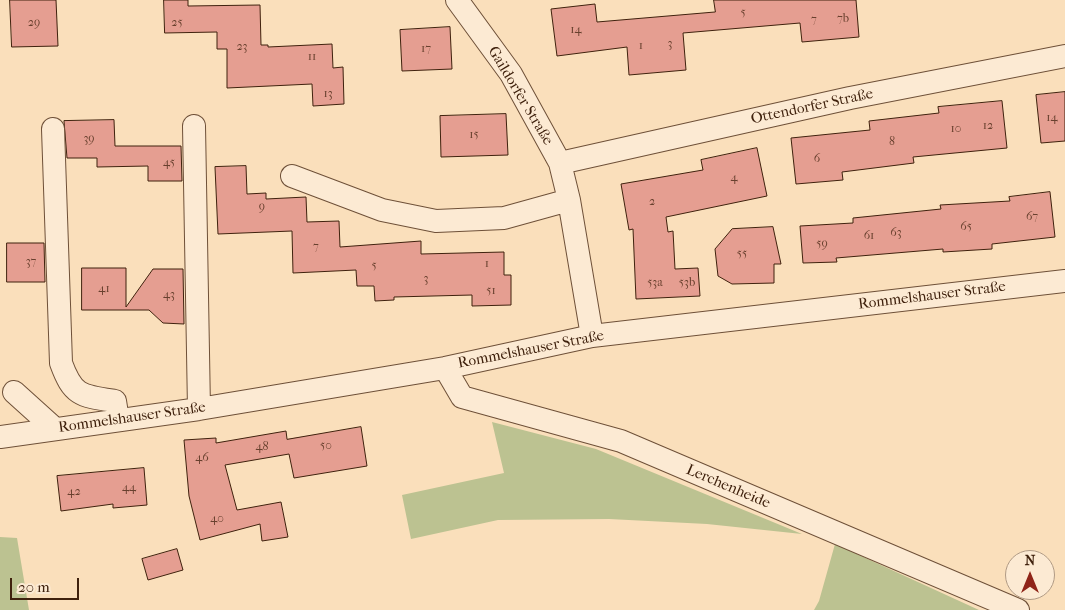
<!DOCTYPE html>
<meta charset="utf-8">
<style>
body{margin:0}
#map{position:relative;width:1065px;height:610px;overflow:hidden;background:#fadfbb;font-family:"IM FELL French Canon",serif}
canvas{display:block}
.north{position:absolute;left:1005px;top:550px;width:50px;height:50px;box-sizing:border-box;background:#fcead3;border:1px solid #b09a84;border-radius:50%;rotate:0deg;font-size:14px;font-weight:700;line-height:20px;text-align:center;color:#3f210d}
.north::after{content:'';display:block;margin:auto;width:18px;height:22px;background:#8f2418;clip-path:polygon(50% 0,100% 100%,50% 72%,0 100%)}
.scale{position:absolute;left:10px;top:578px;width:69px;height:22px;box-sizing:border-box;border:2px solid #3f210d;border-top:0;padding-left:6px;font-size:15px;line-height:18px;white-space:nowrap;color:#3f210d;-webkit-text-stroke:4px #fcead3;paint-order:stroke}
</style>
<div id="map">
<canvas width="1065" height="610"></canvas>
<div class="north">N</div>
<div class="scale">20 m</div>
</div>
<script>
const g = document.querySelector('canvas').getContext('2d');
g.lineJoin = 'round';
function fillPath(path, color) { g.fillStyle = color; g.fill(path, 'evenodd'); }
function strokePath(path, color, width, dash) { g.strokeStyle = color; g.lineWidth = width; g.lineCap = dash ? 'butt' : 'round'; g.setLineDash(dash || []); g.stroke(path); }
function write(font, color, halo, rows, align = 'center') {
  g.font = font + ' "IM FELL French Canon",serif'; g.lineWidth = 5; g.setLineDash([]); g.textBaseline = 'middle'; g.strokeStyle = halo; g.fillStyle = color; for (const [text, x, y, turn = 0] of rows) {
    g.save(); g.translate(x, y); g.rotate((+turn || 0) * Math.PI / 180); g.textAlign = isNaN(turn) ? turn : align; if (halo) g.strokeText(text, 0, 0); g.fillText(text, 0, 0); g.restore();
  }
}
fillPath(new Path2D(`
 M 492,422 L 596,449 L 802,534 L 707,524 L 609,519 L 498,520 L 411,539 L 402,495 L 504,473 Z
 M 0,537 L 17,538 L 29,610 L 0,610 Z
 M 835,544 L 979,610 L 814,610 L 819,601 Z`), '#bcc291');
const building = new Path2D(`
 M 10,0 L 56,0 L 58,46 L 12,47 Z
 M 164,0 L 188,0 L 188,6 L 260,5 L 261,45 L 268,45 L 268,47 L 332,44 L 333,68 L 343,67 L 344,104 L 313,106 L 312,84 L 227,88 L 227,49 L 217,49 L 217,32 L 165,33 Z
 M 714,0 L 856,0 L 859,37 L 802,42 L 800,23 L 683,33 L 686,70 L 629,75 L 627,47 L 557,56 L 551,9 L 595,4 L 597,22 L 715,12 Z
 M 450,27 L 452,69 L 402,71 L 400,30 Z
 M 1065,92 L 1065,141 L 1041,143 L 1036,95 Z
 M 1002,101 L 1007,148 L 913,157 L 914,163 L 842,172 L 843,180 L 796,184 L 791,138 L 870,130 L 869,121 L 939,113 L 938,107 Z
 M 506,114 L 508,155 L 441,157 L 440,116 Z
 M 114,120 L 115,146 L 181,146 L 182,181 L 148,181 L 148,166 L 97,167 L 97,158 L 67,158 L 64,121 Z
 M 757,148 L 767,196 L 666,217 L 668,232 L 673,231 L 675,269 L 698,268 L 700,296 L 636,299 L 633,229 L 629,230 L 621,184 L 703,170 L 701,160 Z
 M 246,166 L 247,194 L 266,193 L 266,199 L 306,197 L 307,222 L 339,221 L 340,247 L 421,241 L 421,254 L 504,252 L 504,275 L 511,275 L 511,305 L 472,306 L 472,295 L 394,297 L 394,300 L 375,301 L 374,286 L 357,286 L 356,270 L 293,273 L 292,231 L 218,234 L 215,167 Z
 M 1050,192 L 1055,237 L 992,244 L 992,249 L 943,252 L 943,249 L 836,258 L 837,262 L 803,263 L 800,226 L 853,223 L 853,218 L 941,209 L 940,205 L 1010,201 L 1009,197 Z
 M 773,227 L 781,264 L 774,264 L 774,283 L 732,284 L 718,276 L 715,249 L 732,229 Z
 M 7,243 L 44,243 L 45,282 L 7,282 Z
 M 82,268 L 126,268 L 126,307 L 153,269 L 183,269 L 184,324 L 163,323 L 149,310 L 82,310 Z
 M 361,427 L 367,466 L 294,478 L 289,454 L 225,465 L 237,510 L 281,502 L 288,537 L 262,541 L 260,524 L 200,540 L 189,496 L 184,440 L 216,438 L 216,443 L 286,431 L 287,439 Z
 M 144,468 L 147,505 L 113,508 L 113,504 L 61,511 L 57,476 Z
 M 177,549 L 183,570 L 148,580 L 142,559 Z`);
fillPath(building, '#e59e91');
strokePath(building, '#3f210d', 1);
const minor = new Path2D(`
 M 457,0 L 511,74 L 560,163 L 569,200 L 592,336
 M 194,126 L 199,409
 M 53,129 L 61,363 C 73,396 81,396 115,401 L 118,420
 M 560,163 L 850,98 L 1065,56
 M 292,176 L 382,210 L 436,221 L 504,218 L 569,200
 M 445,368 L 462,397 L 621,441 L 1018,610
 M 14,392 L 55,429
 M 0,437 L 199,409 L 445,368 L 592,336 L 1065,281`);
strokePath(minor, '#6e5038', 24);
strokePath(minor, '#fcead3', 22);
write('12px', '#68402e', null, [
 ["5",743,13],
 ["7b",843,19],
 ["7",814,20],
 ["29",34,23],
 ["25",177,23],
 ["14",576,30],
 ["3",670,44],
 ["1",641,46],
 ["23",242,47],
 ["17",426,49],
 ["11",312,57],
 ["13",328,94],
 ["14",1052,118],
 ["12",988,126],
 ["10",956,129],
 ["15",474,135],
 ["39",89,139],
 ["8",892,142],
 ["6",817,159],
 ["45",169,163],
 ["4",734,178],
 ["2",652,202],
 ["9",262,207],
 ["67",1032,217],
 ["65",966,227],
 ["63",896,233],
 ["61",869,236],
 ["59",822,244],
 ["7",316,247],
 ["55",742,254],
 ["37",31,262],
 ["1",487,264],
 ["5",374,266],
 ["3",426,279],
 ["53a",655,283],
 ["53b",687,283],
 ["41",104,289],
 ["51",491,291],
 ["43",169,295],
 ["50",326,446],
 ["48",262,447],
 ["46",202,458],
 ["44",129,488],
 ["42",74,492],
 ["40",217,519]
]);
write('15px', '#3f210d', '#fcead3', [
 ["Gaildorfer Straße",520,96,59],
 ["Ottendorfer Straße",812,107,-12],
 ["Rommelshauser Straße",932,296,-7],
 ["Rommelshauser Straße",531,350,-11],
 ["Rommelshauser Straße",132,418,-8],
 ["Lerchenheide",728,487,23]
]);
</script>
